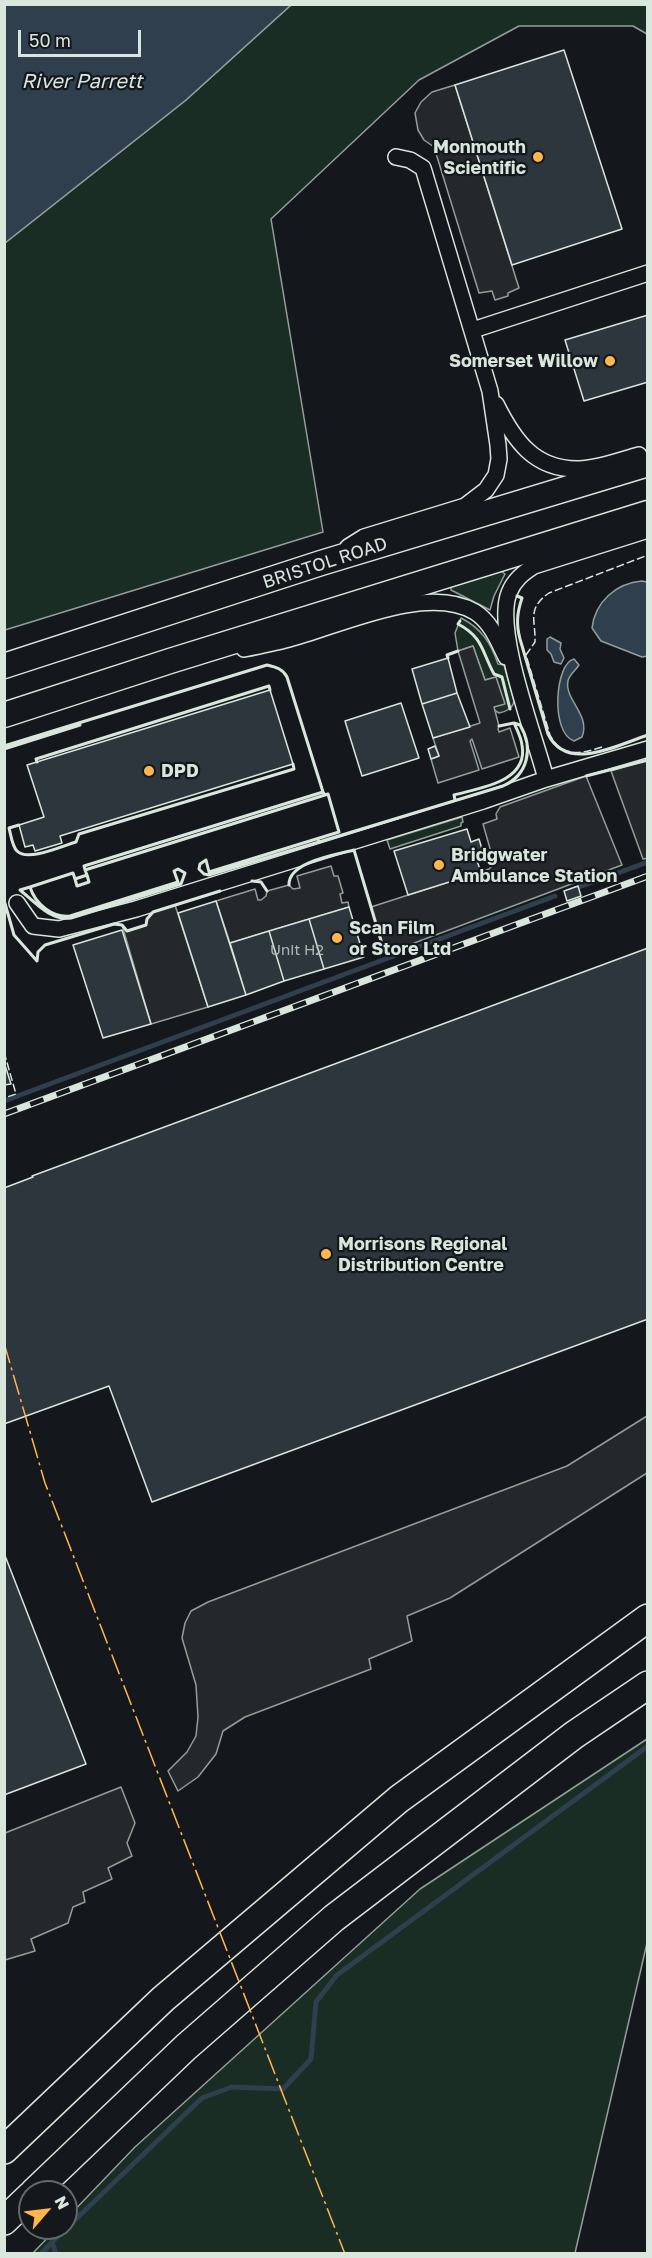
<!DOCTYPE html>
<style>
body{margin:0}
#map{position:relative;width:652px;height:2258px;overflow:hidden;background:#14181c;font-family:"Golos Text",sans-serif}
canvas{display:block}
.frame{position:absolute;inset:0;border:6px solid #d8e6dc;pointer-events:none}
.north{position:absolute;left:18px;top:2180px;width:60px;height:60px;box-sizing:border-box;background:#14181c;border:2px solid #626a69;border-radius:50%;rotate:62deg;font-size:16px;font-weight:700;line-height:24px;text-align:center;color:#d8e6dc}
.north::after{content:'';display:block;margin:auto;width:21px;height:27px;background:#ffb74d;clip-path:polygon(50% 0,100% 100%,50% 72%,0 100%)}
.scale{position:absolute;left:18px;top:30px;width:123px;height:27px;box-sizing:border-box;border:3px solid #d8e6dc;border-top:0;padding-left:8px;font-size:18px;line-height:21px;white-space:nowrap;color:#d8e6dc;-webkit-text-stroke:4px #14181c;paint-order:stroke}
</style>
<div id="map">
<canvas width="652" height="2258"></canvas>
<div class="frame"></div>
<div class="north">N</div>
<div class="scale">50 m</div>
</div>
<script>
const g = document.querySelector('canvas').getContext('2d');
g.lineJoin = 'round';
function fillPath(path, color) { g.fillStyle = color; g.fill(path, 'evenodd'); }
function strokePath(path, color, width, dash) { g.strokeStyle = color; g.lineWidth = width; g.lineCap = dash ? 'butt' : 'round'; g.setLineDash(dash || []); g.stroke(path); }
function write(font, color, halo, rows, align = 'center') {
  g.font = font + ' "Golos Text",sans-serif'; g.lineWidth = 4.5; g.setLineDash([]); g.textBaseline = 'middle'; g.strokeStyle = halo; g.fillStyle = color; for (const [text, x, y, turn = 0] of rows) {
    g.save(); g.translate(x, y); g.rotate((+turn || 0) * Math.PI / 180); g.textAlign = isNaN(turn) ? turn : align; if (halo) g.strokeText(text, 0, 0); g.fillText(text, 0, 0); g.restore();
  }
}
const green = new Path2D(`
 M 291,5 L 647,5 L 647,34 L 633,26 L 519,26 L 419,80 L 271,219 L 323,532 L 5,630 L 5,243 L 186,100 Z
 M 501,571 L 505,574 L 494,596 L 490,610 L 451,590 L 451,587 Z
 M 461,618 C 481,628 491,643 498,664 L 504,665 L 514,701 C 513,708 506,712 499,713 L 494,710 L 496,677 L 485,680 L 473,646 L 458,651 L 455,633 Z
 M 462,817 L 463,822 L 461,823 L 461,826 L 390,849 L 387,840 Z
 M 647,1739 L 647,1943 L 575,2253 L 33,2253 L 57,2228 L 66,2228 L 66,2219 L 135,2147 L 420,1889 Z`);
fillPath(green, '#1a2d24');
strokePath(green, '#939e99', 1.5);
const parking = new Path2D(`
 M 455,85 L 519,288 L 508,293 L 508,296 L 495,300 L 492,291 L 479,293 L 434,147 L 424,140 L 418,130 L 415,113 L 421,102 L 432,92 Z
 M 473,646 L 485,680 L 496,677 L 505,704 L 494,707 L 499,726 L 498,729 L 499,732 L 510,728 L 519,757 L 482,769 L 472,739 L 470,741 L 479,770 L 438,783 L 431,759 L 439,756 L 433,738 L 480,723 L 458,651 Z
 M 647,760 L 648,858 L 643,859 L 611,771 Z
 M 586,776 L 622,865 L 385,954 L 371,907 L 489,869 L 492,866 L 493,859 L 483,824 L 497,819 L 496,814 L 500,807 Z
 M 331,866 L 334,876 L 338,876 L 343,893 L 340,894 L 342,903 L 348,902 L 349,907 L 230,943 L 216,901 L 255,889 L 258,900 L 261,900 L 266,896 L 267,891 L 289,885 L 293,889 L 300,888 L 297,876 Z
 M 175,905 L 208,1007 L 151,1024 L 122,925 L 127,931 L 146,925 L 147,919 L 153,912 Z
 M 647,1416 L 647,1473 L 450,1598 L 407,1616 L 412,1641 L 369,1659 L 371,1669 L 245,1717 L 223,1731 L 216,1754 L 198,1777 L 178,1791 L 168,1771 L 187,1752 L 196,1736 L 198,1717 L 196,1685 L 182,1638 L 185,1623 L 191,1611 L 208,1602 L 567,1466 Z
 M 121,1787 L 135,1823 L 127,1843 L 132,1856 L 108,1868 L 112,1879 L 83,1892 L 85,1902 L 73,1907 L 68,1923 L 31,1939 L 35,1951 L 5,1960 L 5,1833 Z`);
fillPath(parking, '#24282b');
strokePath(parking, '#939e99', 1.5);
const water = new Path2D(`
 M 5,4 L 291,4 L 291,5 L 186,100 L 5,243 Z
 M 642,581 L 647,582 L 648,656 L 642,657 L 601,641 L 592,628 C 595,602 616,583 642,581 Z
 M 550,637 L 561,643 L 560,649 L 564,658 L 561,664 L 554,662 L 551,654 L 547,650 L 547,639 Z
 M 574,659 L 579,665 C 576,670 569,675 568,681 C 564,699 591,715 582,737 L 574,741 C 550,733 555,663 574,659 Z`);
fillPath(water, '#2f3f4d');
strokePath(water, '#939e99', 1.5);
strokePath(new Path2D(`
 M 579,887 L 648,862
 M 4,1101 L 555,896
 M 52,2242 L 202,2098 L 232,2087 L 283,2089 L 311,2059 L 316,2002 L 337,1975 L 648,1746
 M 41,2254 L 52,2242 L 56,2254`), '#2f3f4d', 5);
const building = new Path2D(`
 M 564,50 L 622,229 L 512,265 L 455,85 Z
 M 648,315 L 648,382 L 584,401 L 565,340 Z
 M 448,658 L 457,693 L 422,704 L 412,669 Z
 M 270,690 L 293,764 L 60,836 L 62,843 L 35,851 L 33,845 L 25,847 L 19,825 L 44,817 L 27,765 Z
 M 457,693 L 470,727 L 433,738 L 422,704 Z
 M 401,703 L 419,758 L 362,776 L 345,721 Z
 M 435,746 L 439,756 L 431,759 L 428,749 Z
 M 467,829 L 471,842 L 479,839 L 484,856 L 476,858 L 481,872 L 408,895 L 394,851 Z
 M 578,886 L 581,896 L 567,901 L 564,891 Z
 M 216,901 L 246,995 L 208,1007 L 178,913 Z
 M 349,907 L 364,957 L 324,969 L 309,919 Z
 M 309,919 L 324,969 L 284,981 L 269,931 Z
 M 122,930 L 151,1024 L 103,1038 L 73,945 Z
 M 269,931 L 284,981 L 246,995 L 230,943 Z
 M 648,948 L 648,1319 L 152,1502 L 109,1386 L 4,1424 L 4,1188 L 33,1177 L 32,1176 Z
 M 4,1062 L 11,1084 L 4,1085 Z
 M 4,1553 L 86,1764 L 4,1795 Z`);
fillPath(building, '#2c363c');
strokePath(building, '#d8e6dc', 1.5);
const minor = new Path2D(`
 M 473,330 L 648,273
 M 496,404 C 514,440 534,470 579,469 C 597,469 621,460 639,455
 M 348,547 L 364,537 L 465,506 L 486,490 L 496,475 L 499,459 L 498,445 L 490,391 L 423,168 L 410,160 L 396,157
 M 244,649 C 259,646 274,643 289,639 C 339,626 427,583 475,612 C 491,622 498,641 506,657
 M 546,779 L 648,749
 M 17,903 L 33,926 L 59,929 L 136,909 L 483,801 L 546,779 C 535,736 494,631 509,593 C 514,580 523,573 534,566 L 648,530`);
const primary = new Path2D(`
 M 4,666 L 321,563 L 648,464
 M 4,715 L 170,661 L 648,513`);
const motorway = new Path2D(`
 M 4,2150 L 163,1999 L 399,1799 L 648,1618
 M 34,2192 L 186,2047 L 334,1918 L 574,1735 L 648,1685
 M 4,2221 L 30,2196`);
strokePath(minor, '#d8e6dc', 18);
strokePath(primary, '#d8e6dc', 27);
strokePath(motorway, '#d8e6dc', 30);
strokePath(minor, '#14181c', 15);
strokePath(primary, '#14181c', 24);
strokePath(motorway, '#14181c', 27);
const rail = new Path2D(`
 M 4,1114 L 648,876`);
strokePath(rail, '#d8e6dc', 7);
strokePath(rail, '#14181c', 4.5, [14]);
strokePath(new Path2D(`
 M 602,747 C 581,754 562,758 550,735 L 526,655 L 535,642 C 536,621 526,609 549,593 L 648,555
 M 4,1052 L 16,1094 L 4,1098`), '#d8e6dc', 1.5, [8, 3]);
strokePath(new Path2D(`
 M 517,596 L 522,598 C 517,613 516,624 520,639 L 548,734 C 567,773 617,745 648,735
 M 460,621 L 458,624 C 483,637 482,652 494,674 L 502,677 L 510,709
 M 448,658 L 447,655 L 458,651
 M 499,726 L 514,723
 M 4,746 L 267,665 C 276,667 283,669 287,677 L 323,792 L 325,795 L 328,794 L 339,832 L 209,872 L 206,860 L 200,864 L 199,869 L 204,874 L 209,875 L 319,842 L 318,839
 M 4,749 L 80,725
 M 37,762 L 36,759 L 269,686 L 270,690
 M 586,776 L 648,760
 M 19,825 L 9,828 C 11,835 12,846 17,851 C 28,862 62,846 76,842 L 79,834 L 294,769 L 293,764
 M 319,842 L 503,786 C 528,775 534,748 520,725 L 514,723 C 517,730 521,737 522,745 C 529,782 479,788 454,795 L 455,800
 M 84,866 L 85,870 L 325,795
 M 84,866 L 323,792
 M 178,869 L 185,873 L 181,884 L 71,918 C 50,921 35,902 20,890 L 30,887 C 35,904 53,918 70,916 L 178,882 L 174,871 Z
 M 75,879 L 77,886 L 89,882 L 87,875
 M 252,881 L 261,882 L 267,891
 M 289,885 C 288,862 335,855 354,850 L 382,944
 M 30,887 L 73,873 L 75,879 L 87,875 L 85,870
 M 4,900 L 14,935 L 37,961 L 38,952 L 45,945 L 114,924 L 122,925 L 127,931 L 146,925 L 147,919 L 153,912 L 220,891`), '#d8e6dc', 3);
strokePath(new Path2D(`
 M 4,1343 L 45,1483 L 345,2254`), '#ffb74d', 1.5, [21, 4.5, 3, 4.5]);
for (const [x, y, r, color] of [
 [538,157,6,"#ffb74d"],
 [610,361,6,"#ffb74d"],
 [149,771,6,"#ffb74d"],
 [439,865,6,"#ffb74d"],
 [337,938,6,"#ffb74d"],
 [326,1254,6,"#ffb74d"]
]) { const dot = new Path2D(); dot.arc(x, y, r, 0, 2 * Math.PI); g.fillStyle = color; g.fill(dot); strokePath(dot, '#14181c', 2); }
write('15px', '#adbab4', null, [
 ["Unit H2",297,950]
]);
write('bold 18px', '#d8e6dc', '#14181c', [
 ["Monmouth",526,147,"right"],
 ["Scientific",526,168,"right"],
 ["Somerset Willow",598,361,"right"],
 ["DPD",161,771],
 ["Bridgwater",451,855],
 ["Ambulance Station",451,876],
 ["Scan Film",349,928],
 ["or Store Ltd",349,949],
 ["Morrisons Regional",338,1244],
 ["Distribution Centre",338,1265]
], 'left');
write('18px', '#d8e6dc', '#14181c', [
 ["BRISTOL ROAD",325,563,-18]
]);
write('italic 20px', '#d8e6dc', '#14181c', [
 ["River Parrett",82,82]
]);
</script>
